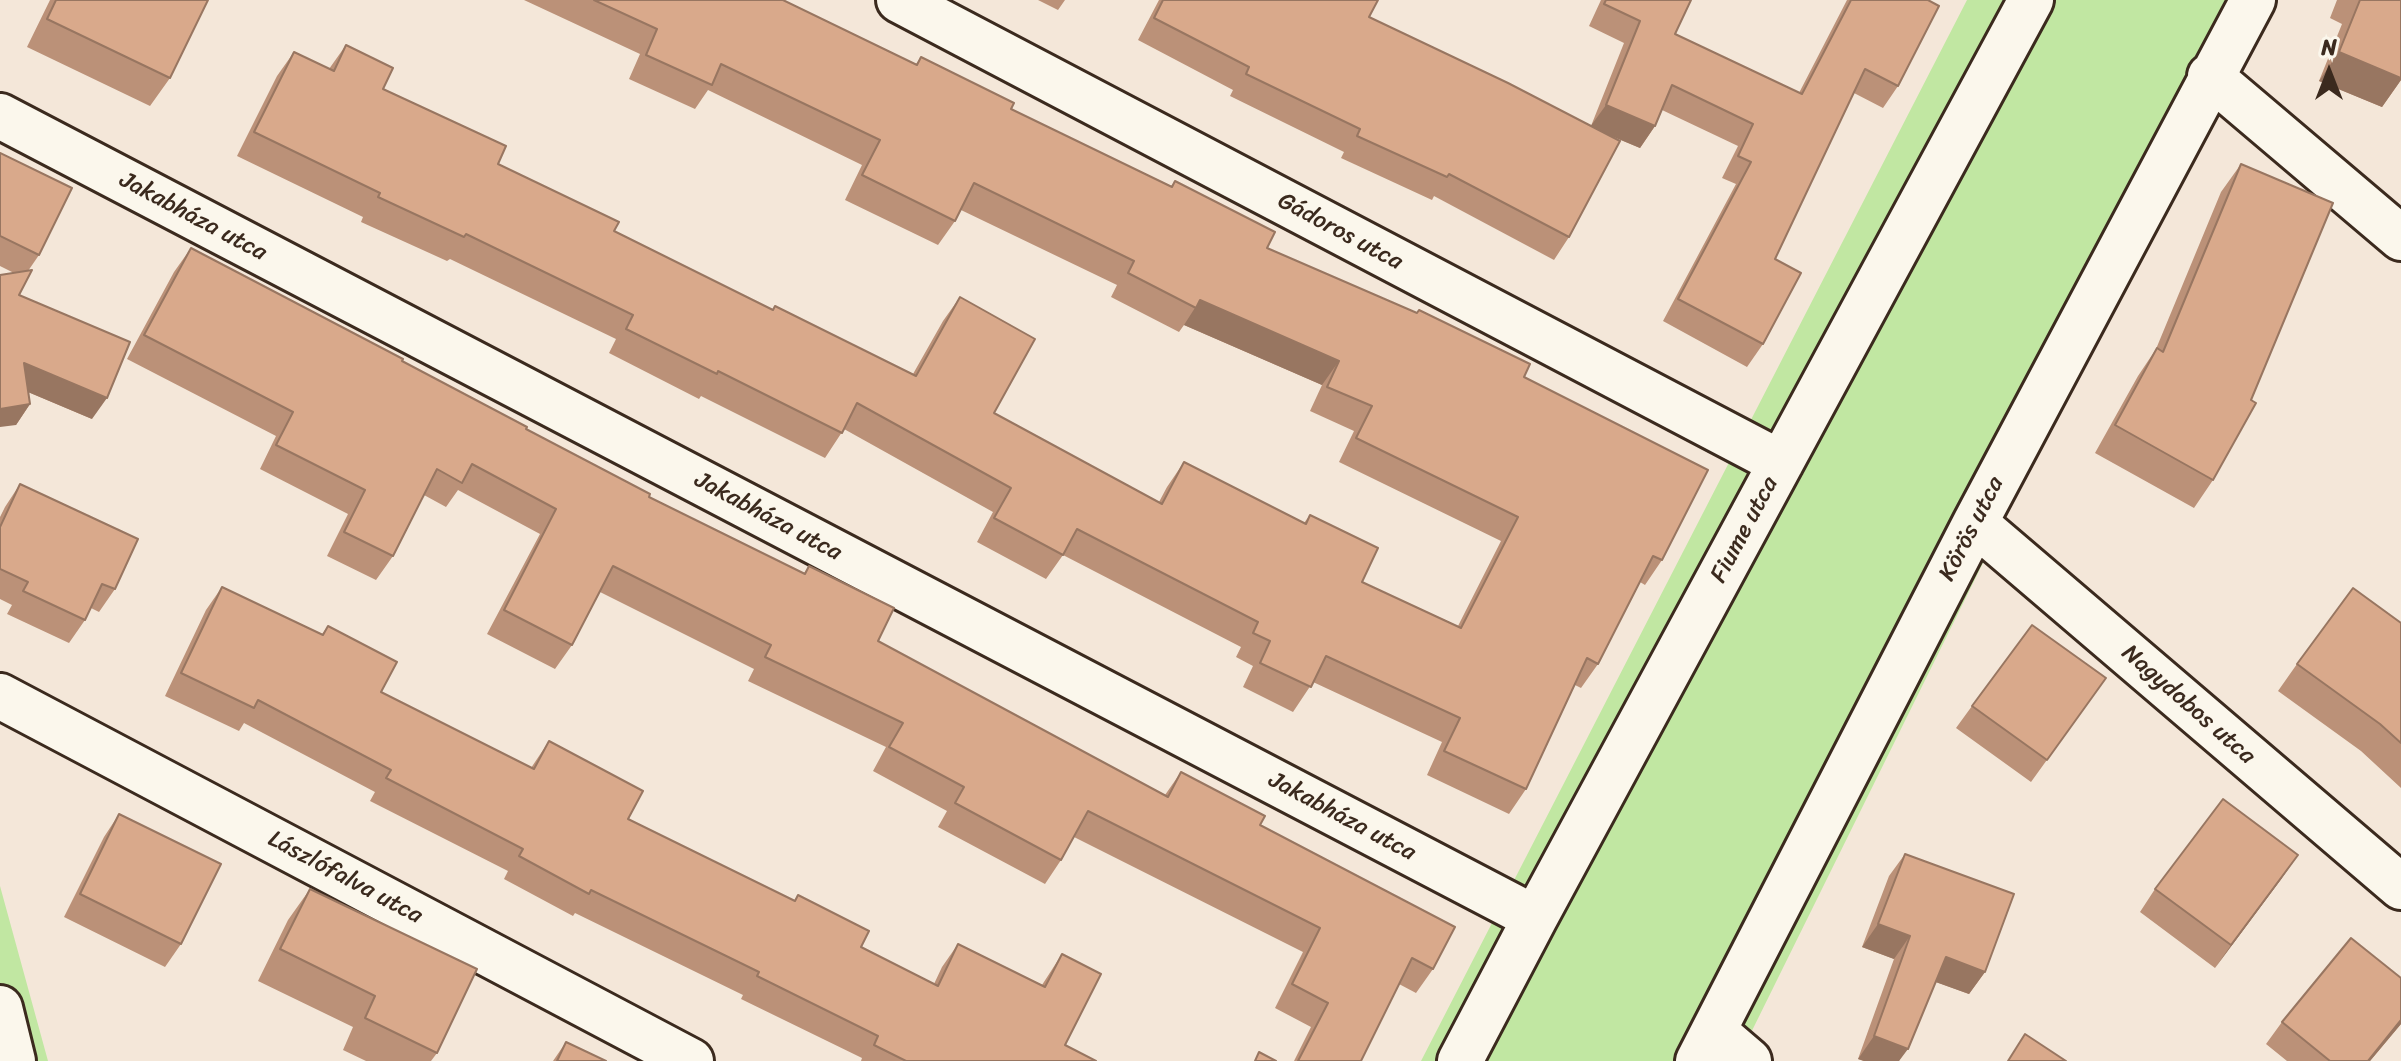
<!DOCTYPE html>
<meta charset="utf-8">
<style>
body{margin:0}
#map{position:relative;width:2401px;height:1061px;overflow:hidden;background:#f4e7d9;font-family:Sriracha,sans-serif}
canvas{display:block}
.north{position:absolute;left:2289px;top:32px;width:80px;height:80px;-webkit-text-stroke:6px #fbf7ec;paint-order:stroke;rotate:0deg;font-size:22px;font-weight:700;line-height:32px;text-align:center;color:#3b2a1e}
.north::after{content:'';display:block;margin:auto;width:28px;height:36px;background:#3b2a1e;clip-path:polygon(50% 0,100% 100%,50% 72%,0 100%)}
</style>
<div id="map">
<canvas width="2401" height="1061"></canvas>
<div class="north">N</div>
</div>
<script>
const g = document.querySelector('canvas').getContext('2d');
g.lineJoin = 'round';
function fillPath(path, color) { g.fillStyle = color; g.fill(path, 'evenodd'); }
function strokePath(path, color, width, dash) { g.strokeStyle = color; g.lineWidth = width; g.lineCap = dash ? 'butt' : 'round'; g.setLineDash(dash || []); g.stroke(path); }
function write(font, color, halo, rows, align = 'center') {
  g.font = font + ' Sriracha,sans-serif'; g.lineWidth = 8; g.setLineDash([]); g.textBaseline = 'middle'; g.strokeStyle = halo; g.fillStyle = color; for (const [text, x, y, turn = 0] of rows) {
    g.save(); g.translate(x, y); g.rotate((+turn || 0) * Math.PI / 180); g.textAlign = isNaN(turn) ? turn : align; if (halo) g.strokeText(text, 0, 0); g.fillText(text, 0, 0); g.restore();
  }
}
fillPath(new Path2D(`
 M 1967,0 L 2261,0 L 1737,1061 L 1421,1061 Z
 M 0,886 L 48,1061 L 0,1061 Z`), '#c1e7a2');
const street = new Path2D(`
 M 899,0 L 1781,463
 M 2210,76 L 2401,238
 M 0,116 L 1535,918
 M 1975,523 L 2401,887
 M 0,696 L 691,1061
 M 0,1008 L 13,1061
 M 1714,1031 L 1749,1061
 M 1460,1061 L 1535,918 L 2031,0
 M 1698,1061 L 1975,523 L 2253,0`);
strokePath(street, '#3b2a1e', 50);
strokePath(street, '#fbf7ec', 44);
fillPath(new Path2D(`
 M 50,0 L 208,0 L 170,78 L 150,106 L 27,47 Z
 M 524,0 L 783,0 L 916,64 L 921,57 L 1011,109 L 1171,186 L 1175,181 L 1267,248 L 1524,377 L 1662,560 L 1645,585 L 1640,582 L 1598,664 L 1581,688 L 1575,685 L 1526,789 L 1509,814 L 1427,775 L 1442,742 L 1313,682 L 1293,712 L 1243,687 L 1253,666 L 1236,657 L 1241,647 L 1063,555 L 1046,579 L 977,542 L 993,512 L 844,429 L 825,458 L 701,396 L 699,399 L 609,353 L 616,339 L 450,259 L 447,261 L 361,222 L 363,217 L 237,156 L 277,76 L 294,52 L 329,69 L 346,45 L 383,89 L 498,164 L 614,231 L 772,310 L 913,374 L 943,321 L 960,297 L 994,413 L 1159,502 L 1167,487 L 1184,462 L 1304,523 L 1310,515 L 1362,582 L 1458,626 L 1501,541 L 1339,462 L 1354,431 L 1310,411 L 1322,385 L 1184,325 L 1179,332 L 1111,297 L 1117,285 L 961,210 L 955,221 L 938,245 L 845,200 L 862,165 L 708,90 L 695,109 L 629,79 L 640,54 Z
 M 1038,0 L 1065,0 L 1058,10 Z
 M 1159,0 L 1378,0 L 1369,17 L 1591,126 L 1624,43 L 1589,26 L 1601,0 L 1691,0 L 1675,34 L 1799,93 L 1847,0 L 1928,0 L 1898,86 L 1883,108 L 1854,93 L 1775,259 L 1763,344 L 1747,367 L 1663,321 L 1736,184 L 1722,178 L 1738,146 L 1662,110 L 1655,126 L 1640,148 L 1604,133 L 1569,237 L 1554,260 L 1434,196 L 1432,200 L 1341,158 L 1344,152 L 1230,96 L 1233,90 L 1138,40 Z
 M 2337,0 L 2401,0 L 2401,80 L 2382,107 L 2319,81 L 2342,24 L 2330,18 Z
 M 0,153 L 39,255 L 28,271 L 19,295 L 92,419 L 28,392 L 30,404 L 16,425 L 14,273 L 0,266 Z
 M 2241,164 L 2213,480 L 2194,508 L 2095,453 L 2138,376 L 2156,349 L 2221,192 Z
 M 191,248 L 402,361 L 649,497 L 804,573 L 809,566 L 878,641 L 1165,795 L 1181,772 L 1260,825 L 1433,969 L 1416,993 L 1399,984 L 1361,1061 L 1294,1061 L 1311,1027 L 1275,1008 L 1303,952 L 1074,837 L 1061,860 L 1045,884 L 938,827 L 947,811 L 873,771 L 886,747 L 748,681 L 754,669 L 600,592 L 572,645 L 555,669 L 487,634 L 540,534 L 458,490 L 446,507 L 424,495 L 393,556 L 376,580 L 327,556 L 348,514 L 260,469 L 276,436 L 127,359 L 174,272 Z
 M 20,484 L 115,589 L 99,612 L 91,608 L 85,620 L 69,643 L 7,614 L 12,605 L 0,599 L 0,517 L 5,507 Z
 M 222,587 L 322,634 L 328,626 L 381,692 L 531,768 L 549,741 L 628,819 L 794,901 L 798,895 L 861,947 L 934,984 L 942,967 L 958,944 L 1042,985 L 1062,954 L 1065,1045 L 1096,1061 L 861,1061 L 862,1058 L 741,999 L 743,995 L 575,913 L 573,916 L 504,879 L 508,871 L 370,801 L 375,792 L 244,723 L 239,731 L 165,696 L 206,610 Z
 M 2401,623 L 2401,788 L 2361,751 L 2278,691 L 2297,664 Z
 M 2106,678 L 2031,782 L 1956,728 L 1972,706 Z
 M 119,814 L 181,944 L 165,967 L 64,917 L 104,837 Z
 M 1905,854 L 1985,972 L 1969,994 L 1936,982 L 1899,1061 L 1864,1061 L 1858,1059 L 1894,959 L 1862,947 L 1889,876 Z
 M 2282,878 L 2215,968 L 2140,912 L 2155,889 Z
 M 310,889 L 437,1053 L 431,1061 L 366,1061 L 343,1050 L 353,1027 L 258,981 L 288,920 Z
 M 2401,978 L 2401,1024 L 2370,1061 L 2287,1061 L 2266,1044 L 2282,1022 Z
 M 566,1042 L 606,1061 L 553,1061 Z`), '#bb9178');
fillPath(new Path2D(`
 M 2339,52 L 2401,78 L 2401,80 L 2382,107 L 2319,81 Z
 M 1606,105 L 1655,126 L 1640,148 L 1590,127 Z
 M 1200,300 L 1339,361 L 1322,385 L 1184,325 Z
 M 24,363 L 107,398 L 92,419 L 9,384 Z
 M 30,404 L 16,425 L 0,427 L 0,409 Z
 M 2298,855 L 2282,878 L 2215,968 L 2231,945 Z
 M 1878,924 L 1910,936 L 1894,959 L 1862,947 Z
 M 1946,957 L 1985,972 L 1969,994 L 1930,980 Z
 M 2401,1020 L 2401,1024 L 2370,1061 L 2368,1061 Z
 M 1874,1036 L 1908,1049 L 1899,1061 L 1864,1061 L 1858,1059 Z`), '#987661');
const building = new Path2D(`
 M 56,0 L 208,0 L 170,78 L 47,19 Z
 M 594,0 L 783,0 L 917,65 L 921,57 L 1014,103 L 1011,109 L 1172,187 L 1175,181 L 1275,232 L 1267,248 L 1417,313 L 1419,310 L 1530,364 L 1524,377 L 1708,470 L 1662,560 L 1653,556 L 1598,664 L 1587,658 L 1526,789 L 1444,751 L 1460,718 L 1326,656 L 1311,687 L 1260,663 L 1270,641 L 1253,633 L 1258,622 L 1077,529 L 1063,555 L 994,518 L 1011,488 L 857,403 L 842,433 L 718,371 L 717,374 L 626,329 L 633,315 L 466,234 L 464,237 L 378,197 L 380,193 L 254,132 L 294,52 L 334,71 L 346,45 L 393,68 L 383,89 L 506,146 L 498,164 L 619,222 L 614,231 L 773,310 L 775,306 L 916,376 L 960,297 L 1035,339 L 994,413 L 1162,504 L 1184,462 L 1306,524 L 1310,515 L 1378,548 L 1362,582 L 1461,628 L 1518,517 L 1356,438 L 1372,406 L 1327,387 L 1339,361 L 1200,300 L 1196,308 L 1128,273 L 1134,261 L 974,183 L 955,221 L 862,175 L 880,140 L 721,64 L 712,85 L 646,55 L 657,29 Z
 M 1163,0 L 1378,0 L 1369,17 L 1508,83 L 1620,141 L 1569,237 L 1449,174 L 1447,177 L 1357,136 L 1360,129 L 1246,74 L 1249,67 L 1154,18 Z
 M 1606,0 L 1691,0 L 1675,34 L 1802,94 L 1851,0 L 1928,0 L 1939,6 L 1898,86 L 1865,69 L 1775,259 L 1801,273 L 1763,344 L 1678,299 L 1751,162 L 1738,156 L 1753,124 L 1672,85 L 1655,126 L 1606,105 L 1640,21 L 1604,4 Z
 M 2360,0 L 2401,0 L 2401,78 L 2339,52 Z
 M 0,153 L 72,188 L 39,255 L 0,236 Z
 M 2241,164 L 2333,203 L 2251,400 L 2256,403 L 2213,480 L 2115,425 L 2157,348 L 2163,352 Z
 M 191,248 L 403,359 L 402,361 L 527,427 L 526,429 L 650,494 L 649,497 L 805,574 L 809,566 L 894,608 L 878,641 L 1168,797 L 1181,772 L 1265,816 L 1260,825 L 1455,927 L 1433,969 L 1412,958 L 1361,1061 L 1298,1061 L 1328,1003 L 1292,984 L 1320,928 L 1088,811 L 1061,860 L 955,803 L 964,787 L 889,747 L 903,723 L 765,657 L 771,645 L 613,566 L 572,645 L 504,610 L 556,509 L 472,464 L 462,483 L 437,469 L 393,556 L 344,532 L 365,490 L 276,445 L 293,412 L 144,335 Z
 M 32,270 L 19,295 L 130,342 L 107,398 L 24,363 L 30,404 L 0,409 L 0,275 Z
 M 20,484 L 138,539 L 115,589 L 102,584 L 85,620 L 23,591 L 28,582 L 0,569 L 0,527 Z
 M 222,587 L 323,635 L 328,626 L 397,662 L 381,692 L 534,769 L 549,741 L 643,791 L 628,819 L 795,901 L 798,895 L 869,931 L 861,947 L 938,986 L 958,944 L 1045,987 L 1062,954 L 1101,974 L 1065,1045 L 1096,1061 L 906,1061 L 874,1045 L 878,1036 L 757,976 L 759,972 L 591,890 L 589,894 L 519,856 L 523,849 L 386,778 L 391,770 L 258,700 L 254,708 L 181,673 Z
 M 2353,588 L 2401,623 L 2401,743 L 2380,724 L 2297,664 Z
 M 2032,625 L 2106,678 L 2047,760 L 1972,706 Z
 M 2223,799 L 2298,855 L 2231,945 L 2155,889 Z
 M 119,814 L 221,864 L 181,944 L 80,894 Z
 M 1905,854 L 2014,894 L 1985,972 L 1946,957 L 1908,1049 L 1874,1036 L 1910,936 L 1878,924 Z
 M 310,889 L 477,969 L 437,1053 L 365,1018 L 375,996 L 280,949 Z
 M 2351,938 L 2401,978 L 2401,1020 L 2368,1061 L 2330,1061 L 2282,1022 Z
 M 2025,1034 L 2066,1061 L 2008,1061 Z
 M 566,1042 L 606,1061 L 557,1061 Z
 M 1259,1052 L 1276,1061 L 1255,1061 Z`);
fillPath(building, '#d9a98b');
strokePath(building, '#987661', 2);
write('24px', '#3b2a1e', '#fbf7ec', [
 ["Jakabháza utca",193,217,28],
 ["Gádoros utca",1340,232,28],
 ["Jakabháza utca",768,517,28],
 ["Körös utca",1972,529,-63],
 ["Fiume utca",1745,530,-62],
 ["Nagydobos utca",2188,705,41],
 ["Jakabháza utca",1342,817,28],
 ["Lászlófalva utca",345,878,28]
]);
</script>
